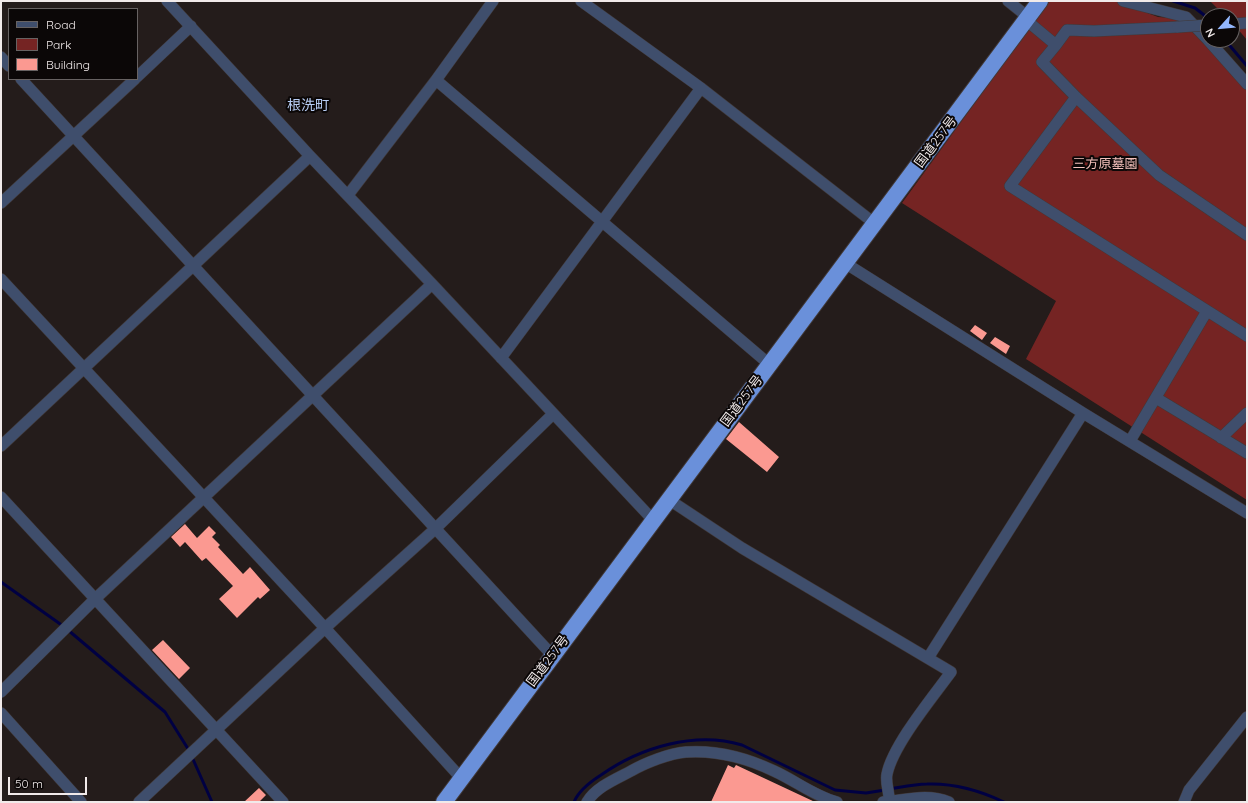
<!DOCTYPE html>
<meta charset="utf-8">
<style>
body{margin:0}
#map{position:relative;width:1248px;height:803px;overflow:hidden;background:#241c1b;font-family:Quicksand,sans-serif}
canvas{display:block}
.frame{position:absolute;inset:0;border:2px solid #f1eaea;pointer-events:none}
.legend{position:absolute;left:8px;top:8px;width:130px;height:72px;box-sizing:border-box;background:#0b0707;border:1px solid #676262;margin:0;padding:5px 7px;list-style:none;font-size:12px;color:#f1eaea}
.legend li{display:flex;align-items:center;gap:8px;height:20px}
.legend b{width:20px;border:1px solid #676262}
.north{position:absolute;left:1200px;top:8px;width:40px;height:40px;box-sizing:border-box;background:#0b0707;border:1px solid #676262;border-radius:50%;rotate:243deg;font-size:11px;font-weight:700;line-height:16px;text-align:center;color:#f1eaea}
.north::after{content:'';display:block;margin:auto;width:14px;height:18px;background:#93b7fd;clip-path:polygon(50% 0,100% 100%,50% 72%,0 100%)}
.scale{position:absolute;left:8px;top:777px;width:79px;height:18px;box-sizing:border-box;border:2px solid #f1eaea;border-top:0;padding-left:5px;font-size:12px;line-height:14px;white-space:nowrap;color:#f1eaea;-webkit-text-stroke:3px #0b0707;paint-order:stroke}
</style>
<div id="map">
<canvas width="1248" height="803"></canvas>
<div class="frame"></div>
<ul class="legend">
<li><b style="height:5px;background:#3f4e6c"></b>Road</li>
<li><b style="height:11px;background:#752423"></b>Park</li>
<li><b style="height:11px;background:#fb9991"></b>Building</li>
</ul>
<div class="north">N</div>
<div class="scale">50 m</div>
</div>
<script>
const g = document.querySelector('canvas').getContext('2d');
g.lineJoin = 'round';
function fillPath(path, color) { g.fillStyle = color; g.fill(path, 'evenodd'); }
function strokePath(path, color, width, dash) { g.strokeStyle = color; g.lineWidth = width; g.lineCap = dash ? 'butt' : 'round'; g.setLineDash(dash || []); g.stroke(path); }
function write(font, color, halo, rows, align = 'center') {
  g.font = font + ' Quicksand,"Noto Sans JP",sans-serif'; g.lineWidth = 4; g.setLineDash([]); g.textBaseline = 'middle'; g.strokeStyle = halo; g.fillStyle = color; for (const [text, x, y, turn = 0] of rows) {
    g.save(); g.translate(x, y); g.rotate((+turn || 0) * Math.PI / 180); g.textAlign = isNaN(turn) ? turn : align; if (halo) g.strokeText(text, 0, 0); g.fillText(text, 0, 0); g.restore();
  }
}
fillPath(new Path2D(`
 M 1049,1 L 1116,1 L 1158,17 L 1186,19 L 1247,83 L 1247,500 L 1026,359 L 1056,301 L 902,203 Z
 M 1210,1 L 1247,1 L 1247,40 L 1232,22 L 1232,16 L 1225,16 Z`), '#752423');
strokePath(new Path2D(`
 M 1173,1 L 1195,8 L 1208,18
 M 1225,40 L 1247,66
 M 1,582 L 63,626
 M 68,630 L 165,712 L 190,752
 M 192,757 L 212,802
 M 890,789 C 902,787 915,784 927,784 C 953,783 981,791 1004,802
 M 574,802 C 579,790 590,782 601,775 C 641,747 695,731 742,745 L 835,790 L 866,793 L 885,790`), '#000042', 3);
fillPath(new Path2D(`
 M 975,325 L 987,333 L 982,340 L 970,331 Z
 M 995,337 L 1010,346 L 1006,354 L 990,343 Z
 M 739,422 L 779,457 L 767,472 L 726,439 Z
 M 185,524 L 197,538 L 209,526 L 216,533 L 212,537 L 220,545 L 218,547 L 243,574 L 250,567 L 270,590 L 260,599 L 258,597 L 237,618 L 219,599 L 233,586 L 206,558 L 202,561 L 185,542 L 180,547 L 171,537 Z
 M 163,640 L 190,668 L 179,679 L 152,650 Z
 M 728,765 L 734,768 L 736,765 L 815,802 L 711,802 Z
 M 259,788 L 266,795 L 259,802 L 244,802 Z`), '#fb9991');
const minor = new Path2D(`
 M 167,1 L 310,156 L 432,284 L 653,520
 M 581,1 L 701,88 L 874,223
 M 1008,1 L 1028,17
 M 1123,1 L 1186,17 L 1208,40
 M 1026,20 L 1056,45 L 1067,30 L 1094,31 L 1178,27
 M 1232,24 L 1247,23
 M 1208,40 L 1247,84
 M 1056,45 L 1042,62 L 1076,97 L 1159,175 L 1247,235
 M 1,57 L 9,66
 M 137,77 L 191,26
 M 21,79 L 552,655
 M 436,80 L 769,364
 M 1076,97 L 1010,186 L 1247,336
 M 348,195 L 436,80 L 493,1
 M 1,203 L 135,79
 M 845,263 L 1083,413 L 1247,513
 M 1,279 L 325,628 L 461,778
 M 501,358 L 701,88
 M 1156,398 L 1247,453
 M 1221,438 L 1247,413
 M 1130,441 L 1207,311
 M 1,446 L 310,156
 M 1,497 L 283,802
 M 668,499 L 742,548 L 951,672 C 932,698 893,745 887,774 C 885,783 890,793 889,802
 M 928,658 L 1083,413
 M 1,692 L 95,599 L 432,284
 M 1,713 L 81,802
 M 139,802 L 325,628 L 435,529 L 553,414
 M 587,802 C 596,787 616,779 631,771 C 645,763 670,753 686,752 C 716,750 747,758 774,771 C 796,781 814,796 837,802
 M 883,802 C 906,800 927,793 949,802
 M 1184,802 L 1189,790 L 1247,717`);
const highway = new Path2D(`
 M 444,802 L 1040,1`);
strokePath(minor, '#413938', 12);
strokePath(highway, '#413938', 18);
strokePath(minor, '#3f4e6c', 11);
strokePath(highway, '#6a90da', 16);
const minorBridge = new Path2D(`
 M 1178,27 L 1208,25`);
strokePath(minorBridge, '#413938', 12, []);
strokePath(minorBridge, '#3f4e6c', 11);
write('13px', '#f1eaea', '#0b0707', [
 ["国道257号",936,142,-53],
 ["国道257号",742,401,-53],
 ["国道257号",548,661,-53]
]);
write('13px', '#f4c1bc', '#0b0707', [
 ["三方原墓園",1105,164]
]);
write('14px', '#b8cdf4', '#0b0707', [
 ["根洗町",308,106]
]);
</script>
